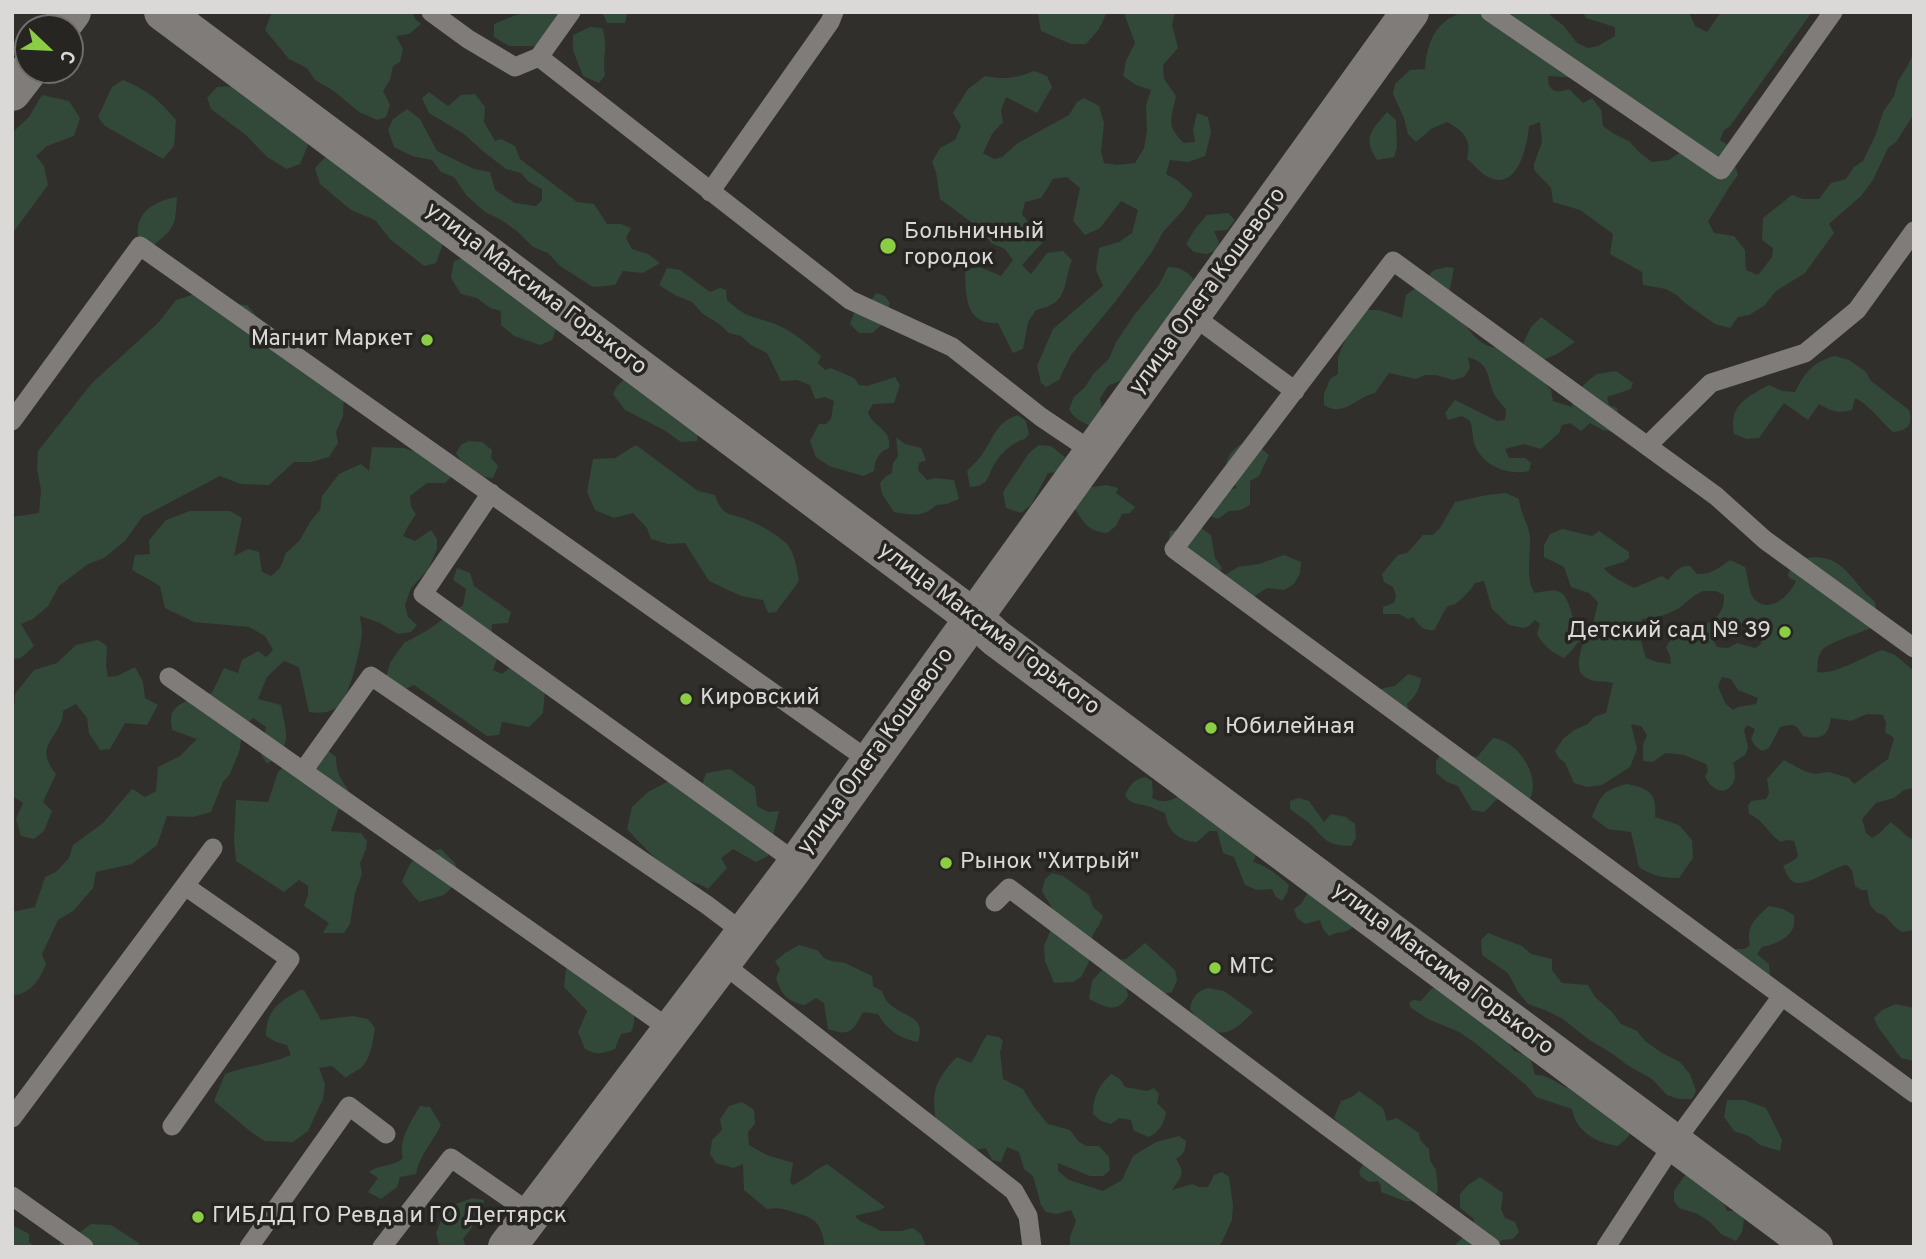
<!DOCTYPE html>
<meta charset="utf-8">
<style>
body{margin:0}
#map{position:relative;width:1926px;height:1259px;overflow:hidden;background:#312f2c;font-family:Overpass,sans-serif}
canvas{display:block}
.frame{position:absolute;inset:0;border:14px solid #dbd9d7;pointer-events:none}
.north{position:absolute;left:14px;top:14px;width:70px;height:70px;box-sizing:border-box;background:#272522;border:2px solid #6f6d6a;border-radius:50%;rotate:113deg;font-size:19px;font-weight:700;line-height:28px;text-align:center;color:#dbd9d7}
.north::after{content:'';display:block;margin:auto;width:24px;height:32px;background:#8bce46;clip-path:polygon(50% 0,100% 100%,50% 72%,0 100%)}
</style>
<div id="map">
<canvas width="1926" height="1259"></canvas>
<div class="frame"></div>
<div class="north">С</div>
</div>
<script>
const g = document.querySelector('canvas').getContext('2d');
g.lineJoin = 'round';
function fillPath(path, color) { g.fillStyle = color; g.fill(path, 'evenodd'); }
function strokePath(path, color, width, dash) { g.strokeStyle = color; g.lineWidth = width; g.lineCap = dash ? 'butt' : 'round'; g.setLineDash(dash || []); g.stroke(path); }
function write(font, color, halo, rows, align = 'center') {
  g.font = font + ' Overpass,sans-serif'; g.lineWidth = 7; g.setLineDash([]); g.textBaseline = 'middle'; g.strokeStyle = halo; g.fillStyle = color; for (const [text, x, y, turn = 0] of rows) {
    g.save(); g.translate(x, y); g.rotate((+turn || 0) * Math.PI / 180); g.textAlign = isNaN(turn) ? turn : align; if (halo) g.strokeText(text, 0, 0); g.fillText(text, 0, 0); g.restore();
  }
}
fillPath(new Path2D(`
 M 272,12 L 413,12 L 415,19 L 421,24 L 409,34 L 396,36 L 403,49 L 400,62 L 393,66 L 390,80 L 383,91 L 390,105 L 386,117 L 377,120 L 359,112 L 334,91 L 315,80 L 307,68 L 289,59 L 265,30 Z
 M 535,12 L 571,12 L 548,44 L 533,46 L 509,46 L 494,37 L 494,24 L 516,15 Z
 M 602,12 L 628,12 L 625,23 L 607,23 Z
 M 1041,12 L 1107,12 L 1099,29 L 1086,44 L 1071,44 L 1041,31 L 1038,14 Z
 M 1122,12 L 1175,12 L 1172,25 L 1178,48 L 1163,65 L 1164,79 L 1176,96 C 1171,119 1166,126 1184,143 L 1195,142 L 1193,130 L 1197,113 L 1208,117 L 1211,133 L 1205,156 L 1188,162 L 1170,160 L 1166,174 L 1177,180 L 1193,194 L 1184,209 L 1163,232 L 1152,252 L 1115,302 L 1071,355 L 1059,380 L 1046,387 L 1041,383 L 1037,366 L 1053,329 L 1103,286 L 1096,270 L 1099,248 L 1119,242 L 1132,233 L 1138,210 L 1121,201 L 1100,228 L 1085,235 L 1073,221 L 1080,188 L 1067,177 L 1053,179 L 1041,198 L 1025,202 L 1022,214 L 1030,225 L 1043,230 L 1042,243 L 1022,265 L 1031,274 L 1047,253 L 1063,251 L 1072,260 C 1062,287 1069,303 1036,310 L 1028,322 L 1023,349 L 1013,353 L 998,323 C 964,325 966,294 965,269 L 980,267 L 1001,276 L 1013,260 L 1005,249 L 991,243 L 981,227 L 971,222 L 940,199 L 936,172 L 932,162 L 940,148 L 955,140 L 961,126 L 953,113 L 968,89 L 985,76 C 1003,80 1017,78 1034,71 L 1047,76 L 1052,87 L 1037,113 L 1006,97 L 1001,110 L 1003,122 L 992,134 L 983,153 L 994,159 L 1002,157 L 1018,143 L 1069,115 L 1077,102 L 1084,98 L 1099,106 L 1104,123 L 1101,152 L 1104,163 L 1117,165 L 1135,163 L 1144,148 L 1147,131 L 1146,105 L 1151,90 L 1136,85 L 1123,76 L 1126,61 L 1135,43 L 1124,13 Z
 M 1462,12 L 1550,12 L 1550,15 L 1564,26 L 1577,43 L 1588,48 L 1598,46 L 1615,36 L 1615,27 L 1586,18 L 1583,12 L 1689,12 L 1695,26 L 1707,32 L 1721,12 L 1812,12 L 1730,126 L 1724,130 L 1720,140 L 1728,145 L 1738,175 C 1726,190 1719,206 1708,221 L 1714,233 L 1734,236 L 1745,250 L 1746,270 L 1758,275 L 1772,257 L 1773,248 L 1762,240 L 1763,218 L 1792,195 L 1803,199 L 1819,199 L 1831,183 L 1846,179 L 1854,167 L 1863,161 L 1876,134 L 1883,112 L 1894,96 L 1898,81 L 1907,67 L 1914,52 L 1914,114 L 1896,142 L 1888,148 L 1873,180 L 1861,196 L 1829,224 L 1834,233 L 1805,273 L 1776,291 L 1764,306 L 1749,315 L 1738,317 L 1730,328 L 1715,324 L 1685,303 L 1678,296 L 1666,289 L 1643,285 L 1642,272 L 1610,254 L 1613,234 L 1580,210 L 1553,202 L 1551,188 L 1534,170 L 1534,164 L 1542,142 L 1540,122 L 1529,126 C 1527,146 1518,192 1488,177 C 1481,174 1474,164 1467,159 C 1472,138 1464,132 1447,122 L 1431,129 L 1416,142 L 1408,134 L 1404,118 L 1393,94 L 1395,84 L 1410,70 L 1425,69 C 1426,52 1431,31 1446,21 C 1450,17 1457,15 1462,12 ZM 1548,76 L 1579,78 L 1678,145 L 1679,153 L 1669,160 L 1652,162 L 1639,152 L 1629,141 L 1614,134 L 1603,126 L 1601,110 L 1592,98 L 1583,103 L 1569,89 C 1556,94 1547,91 1548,76 Z
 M 590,27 L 602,28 C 609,47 602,56 605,75 L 599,83 L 583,76 L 573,50 L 573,35 Z
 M 123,80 C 149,91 158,99 176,120 L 174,146 L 163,159 L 105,126 L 98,117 L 112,87 Z
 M 236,86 L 311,138 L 300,164 L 287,169 L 267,157 L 246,135 L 211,109 L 207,98 L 217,87 Z
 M 429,92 L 448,106 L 461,95 L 475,94 L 485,107 L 484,122 L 495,141 L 501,139 L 515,146 L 520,159 L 577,202 L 594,204 L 607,224 L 621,224 L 631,228 L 626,238 L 632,249 L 648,254 L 660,263 L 643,273 L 623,271 L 615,285 L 593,287 L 560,266 L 548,253 L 533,247 L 518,232 L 500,219 L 485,212 L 466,195 L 454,177 L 441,172 L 432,160 L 412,156 L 394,147 L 388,130 L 393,119 L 407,109 L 420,119 L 437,151 L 474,169 L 490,172 L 495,190 L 515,203 L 536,206 L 542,200 L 542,189 L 529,182 L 521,173 L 506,169 L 484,152 L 464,134 L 429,113 L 422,98 Z
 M 42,95 L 69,101 L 80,118 L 74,136 L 47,146 L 36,156 L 44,166 L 48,185 L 12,234 L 12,133 L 29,117 Z
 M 1387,112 L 1396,120 L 1397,147 L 1394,157 L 1377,160 C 1362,137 1372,130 1387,112 Z
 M 331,151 L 444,230 L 442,247 L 436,263 L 424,266 L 390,239 L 375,220 L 351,210 L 320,184 L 315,168 Z
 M 177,197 C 175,228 175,228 151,247 L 140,246 C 139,241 137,233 138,228 C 140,208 160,200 177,197 Z
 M 1228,213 L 1235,220 L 1227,230 L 1214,231 L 1219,242 L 1216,251 L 1206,254 L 1194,252 L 1186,244 L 1195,229 L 1207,215 Z
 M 465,257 L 559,321 L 552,340 L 540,345 L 514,336 L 501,325 L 501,311 L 490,308 L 477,298 L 461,294 L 451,278 L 454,261 Z
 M 1168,267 C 1184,267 1191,274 1198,287 L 1133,375 L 1108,386 L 1100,398 L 1103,415 L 1094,427 C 1083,423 1074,419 1069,409 L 1074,397 L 1085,387 L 1094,373 L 1109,359 L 1116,342 L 1135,314 L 1159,285 Z
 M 1447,267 L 1454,268 L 1449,294 C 1461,315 1472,348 1500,348 C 1508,348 1515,346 1523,344 L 1531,327 L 1541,317 L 1575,342 L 1557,354 L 1541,361 L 1544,382 L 1551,390 L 1553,401 L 1572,407 L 1575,393 L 1590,379 L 1597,374 L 1616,371 L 1633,383 L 1631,389 L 1607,397 L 1609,405 L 1617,408 L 1618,413 L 1614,432 L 1603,430 L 1590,423 L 1581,431 L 1570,423 L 1562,425 L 1559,433 L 1541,449 L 1524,444 L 1505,449 L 1509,458 L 1525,458 L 1531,463 L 1529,471 C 1507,476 1481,465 1474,443 C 1472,435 1473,428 1470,421 L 1462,416 L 1448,420 L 1445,413 L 1455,400 L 1497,421 L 1505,420 L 1506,409 C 1502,405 1498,400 1495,396 C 1486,378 1492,364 1468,357 L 1470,368 L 1464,377 L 1453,380 L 1436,375 L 1425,375 L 1416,379 L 1389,373 L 1375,393 C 1356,397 1344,418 1324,405 L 1324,394 L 1330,379 L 1338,374 L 1338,357 L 1351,326 L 1366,310 L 1379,310 L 1402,318 L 1406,295 L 1417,287 L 1434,270 Z
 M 667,268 L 680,270 L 710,292 L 720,288 L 726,290 L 727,300 C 746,318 753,316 775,324 C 793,331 807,344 821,356 L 818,363 L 825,370 L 831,368 L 854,378 L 859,385 L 867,386 L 895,377 L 900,385 L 894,403 L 873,404 L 868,412 C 872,427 892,428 889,448 C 878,452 875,460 874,471 L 863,476 L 829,466 L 816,457 L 810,441 L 819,424 L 826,424 L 831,419 L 834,401 L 825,397 L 815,399 L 810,385 L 797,380 L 781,381 L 767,353 L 751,345 L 741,336 L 729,333 L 718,323 L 703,314 L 692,302 L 675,295 L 659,285 Z
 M 204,291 L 234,304 L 247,305 L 258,318 L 344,390 L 343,416 L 336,432 L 338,443 L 329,457 L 311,462 L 294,462 L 269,485 L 241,484 L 220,476 L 142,517 L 125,541 L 104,558 L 88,564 L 59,586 L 48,606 L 33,619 L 21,624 L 34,646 L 21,658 L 12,659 L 12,517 L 39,513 L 41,490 L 37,469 L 38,451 L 92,383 L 158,323 L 176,300 Z
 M 876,293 L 885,296 L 890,303 L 883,324 L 872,333 L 859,333 L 850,324 L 854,313 L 866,308 Z
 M 1835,356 L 1849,360 L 1866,372 L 1871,381 L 1909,410 C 1914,424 1907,431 1893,432 C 1880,421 1870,405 1855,398 L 1852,410 C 1837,414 1831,411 1819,404 L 1808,420 L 1784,403 L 1759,438 L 1747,439 L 1734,434 C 1729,404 1746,398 1769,385 L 1782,391 L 1795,392 C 1804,374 1813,361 1835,356 Z
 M 627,377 L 699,425 L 697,441 L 681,442 L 664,430 L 625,410 L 613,394 L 617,386 Z
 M 1018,415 L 1026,421 L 1029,434 L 1025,439 C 1014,442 1004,450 997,460 C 987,473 991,487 970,487 L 967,471 C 972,465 979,460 983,453 C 994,437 996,422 1018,415 Z
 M 896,437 L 905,444 L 921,448 L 926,460 L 919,463 L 918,470 L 927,480 L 935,478 L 954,480 L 959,499 L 947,504 L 936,505 C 924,518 909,515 894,512 L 882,494 L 880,483 L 885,477 L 892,473 L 893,463 L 898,456 Z
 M 469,441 L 482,442 L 492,450 L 491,458 L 498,466 L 493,478 C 475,477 465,468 456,453 L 461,445 Z
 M 1241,444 L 1262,449 L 1269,455 L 1259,476 L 1250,481 L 1250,505 L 1241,510 L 1229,511 L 1218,519 L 1208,515 L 1200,502 L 1205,492 L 1215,486 L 1225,491 L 1237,488 L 1225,473 C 1226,459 1229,452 1241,444 Z
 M 636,445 L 698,491 L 715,495 C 722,517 730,513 748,520 C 757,523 781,537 787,544 C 795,554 797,569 799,581 L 776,612 L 768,613 L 763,600 L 741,596 L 709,581 L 685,543 L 668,544 L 651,539 L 647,528 L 633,513 L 614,518 L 595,510 L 587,492 L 593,459 L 615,458 Z
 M 1039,445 L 1051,446 L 1065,457 L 1059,472 L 1048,473 L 1031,505 L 1021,513 L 1006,508 L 1003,492 L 1029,453 Z
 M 372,447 L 404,448 L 428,456 L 458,470 L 445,483 L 427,483 L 410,496 L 411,507 L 416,514 L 407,528 L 403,536 L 415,541 L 431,530 L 437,539 L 437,549 L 428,570 L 411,588 L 405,605 L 408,617 L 417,625 L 411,632 L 398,634 L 380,623 L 360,616 C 360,621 362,627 362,632 C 361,648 350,695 339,705 C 331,714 319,713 309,712 L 299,667 L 284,661 L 267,677 L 258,699 L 281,705 C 286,733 294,747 267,764 L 261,754 L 266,727 L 253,718 L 242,728 L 240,749 L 230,774 L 223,782 L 211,812 L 193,817 L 167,816 L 157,845 L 132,864 L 96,872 L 93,888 L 73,911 L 58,920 L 42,954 L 46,964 C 40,978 32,993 15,995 L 12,1000 L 12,912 L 35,907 L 45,877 L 56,872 L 69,858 L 73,845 L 103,823 L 132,789 L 145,797 L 156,791 L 158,767 L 180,756 L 197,739 L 172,730 C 172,726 170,722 171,718 C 172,702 199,696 212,693 L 224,668 L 238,673 L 242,660 L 258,651 L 266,657 L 273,650 L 265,636 L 249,627 L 194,622 L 165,608 L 160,586 L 132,570 L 135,555 L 150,554 L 149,540 L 166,520 L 190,511 L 230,511 L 242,518 L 234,556 L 248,549 L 259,552 L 262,572 L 271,576 L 280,568 L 286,553 L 300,540 L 310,522 L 320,510 L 322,496 L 339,474 L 361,464 L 369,471 Z
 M 1106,485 L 1118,488 L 1116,493 L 1135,507 L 1130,513 L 1122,514 L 1116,526 L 1107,533 C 1088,531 1085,524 1075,509 L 1086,488 Z
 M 1506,493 L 1519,499 C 1520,513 1529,525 1530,537 C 1531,554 1525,581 1535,593 C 1557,589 1564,587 1571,611 C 1572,617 1575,622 1577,628 L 1585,633 L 1593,623 L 1598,602 L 1589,593 L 1571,587 L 1564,567 L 1544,557 L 1544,545 L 1550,534 L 1562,529 L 1592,536 L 1599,531 L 1629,552 L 1629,558 L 1623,562 L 1604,568 C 1609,576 1625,583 1634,588 L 1662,576 L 1668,580 C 1675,572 1679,565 1690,566 L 1697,574 C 1711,575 1719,568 1730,560 L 1745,567 C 1748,575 1749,595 1755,600 C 1771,614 1790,595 1796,581 L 1789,578 L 1788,574 C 1791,569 1793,563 1797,561 C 1807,555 1826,557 1835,562 C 1848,570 1857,584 1866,594 C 1871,598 1875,600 1876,607 C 1877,614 1873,622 1870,628 C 1859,634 1829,642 1822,650 C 1817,656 1818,665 1817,672 C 1833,676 1865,656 1882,650 L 1895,655 L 1914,671 L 1914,788 L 1904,790 L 1894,798 L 1876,803 L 1862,819 L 1866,833 L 1872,838 C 1881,834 1884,827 1891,822 L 1908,837 L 1914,840 L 1914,930 L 1902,932 L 1895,927 L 1885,916 L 1876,912 L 1870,905 L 1867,890 L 1861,890 L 1855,886 L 1852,870 L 1847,865 C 1833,866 1804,890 1792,881 C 1788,878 1785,870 1783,866 L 1796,859 L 1798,855 L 1794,841 L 1786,840 L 1781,842 C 1768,834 1764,820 1749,814 L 1748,806 L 1751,801 L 1766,799 L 1769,793 L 1767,779 L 1784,760 L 1804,771 L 1814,774 L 1829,772 L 1849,778 L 1854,784 L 1888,759 L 1894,738 L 1885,732 L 1886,723 L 1883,715 L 1867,714 L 1851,721 L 1831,718 C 1828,737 1821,740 1803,736 C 1795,723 1794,724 1780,727 L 1769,748 L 1762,751 L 1755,746 L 1751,739 L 1755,729 L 1747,725 L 1744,730 L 1748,748 L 1745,755 L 1733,763 C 1734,767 1735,770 1735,774 C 1735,788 1723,796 1712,786 C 1710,785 1706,779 1705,777 L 1708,770 L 1706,764 L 1684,755 L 1675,754 L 1665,753 L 1653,762 L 1643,761 L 1643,745 L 1647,735 L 1641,726 L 1631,724 L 1637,749 L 1630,767 L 1602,785 L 1587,787 L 1574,783 L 1565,763 L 1559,758 L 1555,751 L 1563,739 L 1574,730 L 1588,724 L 1594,717 L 1606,713 L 1613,683 C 1606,681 1602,682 1595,681 C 1572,677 1579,658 1583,643 L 1578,642 L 1573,649 L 1564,658 C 1551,652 1544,646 1537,634 L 1540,624 L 1535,620 L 1529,626 L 1523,628 L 1509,625 L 1492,609 L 1484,581 L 1475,583 C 1472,589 1461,600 1455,604 C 1449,607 1450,603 1445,610 C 1441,616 1439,623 1434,630 C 1424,631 1419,626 1413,617 L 1408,619 L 1399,614 L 1383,614 L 1383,607 L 1394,603 L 1396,595 L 1393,587 L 1384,582 L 1382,574 L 1398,555 L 1407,553 L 1423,535 L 1433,535 L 1440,528 L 1455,502 L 1487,495 ZM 1703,591 L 1716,591 L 1724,595 C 1726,623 1696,629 1674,635 L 1666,647 L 1670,656 L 1671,664 L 1657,662 L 1646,658 L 1639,635 L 1635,629 L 1643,619 C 1657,618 1672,614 1683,605 C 1690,599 1694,595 1703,591 ZM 1763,621 L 1761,644 L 1755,648 L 1737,643 L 1728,648 L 1717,647 L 1713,640 L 1720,629 L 1728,625 ZM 1722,677 L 1731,679 L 1738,690 L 1758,698 L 1756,704 L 1738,707 L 1733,710 L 1725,703 L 1718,686 Z
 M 1201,528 L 1211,535 L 1215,558 L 1222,568 L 1216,579 L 1168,545 L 1170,531 Z
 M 1284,555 L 1301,562 L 1300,573 L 1294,584 L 1284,590 L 1267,588 L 1246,602 L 1225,575 L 1238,567 L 1259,564 Z
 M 457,568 L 470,573 L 474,586 L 511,612 L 508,623 L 492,624 L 491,643 L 497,659 L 493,670 L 502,674 L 511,667 L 545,690 L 543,713 L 529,727 L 502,722 L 499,735 L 487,736 L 414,685 L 405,689 L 386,677 L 390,663 L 404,643 L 428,630 L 463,605 L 466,589 L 453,580 Z
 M 98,640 L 107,646 L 106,666 L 108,677 L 117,676 L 135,667 L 143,682 L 145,698 L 158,705 L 147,725 L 125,723 L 110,749 L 100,750 L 89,733 L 87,718 L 76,704 L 63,711 C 63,738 31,743 56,774 L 43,802 L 52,811 L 44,831 L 34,839 L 21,836 L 16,819 L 23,803 L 12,796 L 12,704 L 15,704 L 15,694 L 34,670 L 57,663 L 76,645 Z
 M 1408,674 L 1421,678 C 1420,689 1415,697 1407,704 L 1413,724 L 1400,728 L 1395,717 L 1377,691 L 1384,688 L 1395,686 Z
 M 1493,738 C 1517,740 1540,774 1531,797 C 1530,801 1527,804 1525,807 L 1508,794 L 1496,800 L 1484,812 L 1472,810 L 1458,786 L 1447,782 L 1436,773 L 1436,761 L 1445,748 L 1467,756 L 1477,757 Z
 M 327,750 L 336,757 C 336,770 339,778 348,789 L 348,803 L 338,810 L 331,831 L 361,833 L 367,841 L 366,849 L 360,863 L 362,874 L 355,893 L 350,924 L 344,933 L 323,933 L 329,923 L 304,906 L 308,895 L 308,886 L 299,880 L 284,892 L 236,861 L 234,840 L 236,800 L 268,802 L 278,772 L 290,762 Z
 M 730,769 L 755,787 L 757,806 L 768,812 L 779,811 L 768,856 L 756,862 L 733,849 L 721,858 L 727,868 L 708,889 C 698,882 691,883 682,878 C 661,866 643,846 627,829 L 632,807 L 648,792 L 671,780 L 699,793 L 706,773 Z
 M 1145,777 L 1152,781 L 1153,793 L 1152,798 C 1163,803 1168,802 1179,796 L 1256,855 L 1253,862 C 1267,866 1278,875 1289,885 L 1287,893 L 1282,901 L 1276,897 L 1272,889 L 1257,890 L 1245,885 L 1234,857 L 1223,853 L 1217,831 L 1209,831 L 1197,842 C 1178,841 1168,831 1165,813 C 1159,811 1153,807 1147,806 C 1137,803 1131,805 1125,795 C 1130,785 1134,779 1145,777 Z
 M 1627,784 C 1650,789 1657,793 1655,817 L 1679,825 L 1692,840 L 1693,858 L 1679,878 C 1664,878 1652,876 1639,867 L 1631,832 L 1608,829 L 1592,817 C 1601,795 1603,790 1627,784 Z
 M 1298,798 L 1309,801 L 1324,822 L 1331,814 L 1346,817 L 1355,824 L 1356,838 L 1351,846 C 1324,845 1326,839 1309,823 C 1303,818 1296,814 1290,809 L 1290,801 Z
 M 441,849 L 455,863 L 459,881 L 444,895 L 419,902 L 402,882 C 412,857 414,855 441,849 Z
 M 1052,873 L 1063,876 L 1089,895 L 1093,907 L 1103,916 L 1099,925 L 1093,934 L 1088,954 L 1089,962 L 1081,977 L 1073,982 L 1054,983 L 1045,961 L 1044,946 L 1054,921 L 1055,913 L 1042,891 L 1045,879 Z
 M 1309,891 L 1353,917 L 1352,928 C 1345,934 1337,931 1329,936 L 1323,929 L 1320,920 L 1305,924 L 1297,918 L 1294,909 L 1301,904 Z
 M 1769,906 L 1783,909 L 1794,915 C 1794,919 1795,924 1793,928 C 1789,939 1772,945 1762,947 L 1757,954 L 1769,964 L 1770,975 L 1766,984 L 1732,949 L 1745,949 L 1750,945 C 1746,925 1756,918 1769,906 Z
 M 1488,933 L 1522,946 L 1531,954 L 1552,959 L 1552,970 L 1562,983 L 1588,985 L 1595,997 L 1612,1012 L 1621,1024 L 1637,1031 L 1645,1041 L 1662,1053 L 1680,1062 L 1690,1074 L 1696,1091 L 1692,1099 L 1679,1099 L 1667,1095 L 1652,1079 L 1627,1065 L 1613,1054 L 1588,1039 L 1563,1019 L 1545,1010 L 1528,1004 L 1518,992 L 1508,973 L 1482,955 L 1481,940 Z
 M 1145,943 L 1175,970 L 1177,980 L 1172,992 L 1164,994 L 1126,987 L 1128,996 C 1116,1015 1106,1007 1089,999 L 1092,981 L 1100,972 L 1118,960 L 1126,959 Z
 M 799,945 L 817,950 L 824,958 L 831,961 L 845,963 L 872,976 L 873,986 L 882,991 C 890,1020 930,1009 918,1042 C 900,1039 887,1030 878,1014 L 863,1012 C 853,1031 850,1037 828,1029 L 824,1003 L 816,998 L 805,1005 C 788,1002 781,994 776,978 L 780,969 L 775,961 L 785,953 Z
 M 576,964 L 591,974 L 615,979 L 633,990 C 632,1005 638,1018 631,1032 L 621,1034 L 615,1049 C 604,1054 596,1055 585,1049 L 578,1032 L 587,1011 L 564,987 L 566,969 Z
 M 1208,988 L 1224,991 L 1253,1012 C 1228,1039 1213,1041 1190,1009 C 1192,997 1197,991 1208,988 Z
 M 1432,988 L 1447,989 L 1509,1040 L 1509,1044 L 1514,1051 L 1530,1056 L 1535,1075 C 1551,1074 1561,1089 1577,1090 L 1631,1127 L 1629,1136 L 1618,1146 C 1597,1143 1576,1132 1572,1109 L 1536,1097 L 1526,1085 L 1474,1042 L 1459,1032 L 1428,1019 L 1411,1008 L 1409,1003 L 1413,1000 L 1421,1001 Z
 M 300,990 L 304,990 L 321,1020 L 353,1016 L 368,1019 L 375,1028 C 373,1040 371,1059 361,1068 C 355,1072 351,1073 346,1078 L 332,1066 L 319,1068 L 325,1084 L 323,1099 L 308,1131 L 293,1142 L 265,1141 L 251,1132 L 214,1101 L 225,1074 C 246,1066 270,1064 291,1055 L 287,1045 L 276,1042 L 266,1036 C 266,1010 279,1002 300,990 Z
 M 1896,1004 L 1914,1008 L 1914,1061 L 1901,1058 L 1878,1027 L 1874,1018 L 1882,1010 Z
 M 987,1035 L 999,1037 L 1003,1041 L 1000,1052 L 1003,1079 L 1023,1089 L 1034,1107 L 1048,1124 L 1070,1130 L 1078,1141 L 1086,1146 L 1099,1146 L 1109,1157 L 1110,1170 L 1103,1176 L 1090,1176 L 1058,1163 L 1058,1171 L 1069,1180 L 1103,1191 L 1122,1180 L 1133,1156 L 1156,1142 L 1179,1136 L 1186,1141 C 1186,1150 1183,1155 1176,1159 C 1186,1174 1181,1177 1172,1190 L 1192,1184 L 1199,1187 L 1208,1187 L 1214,1175 L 1222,1172 L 1229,1177 L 1233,1205 L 1232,1220 L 1222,1242 L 1217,1247 L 1070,1247 L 1070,1237 L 1076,1221 L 1071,1210 L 1056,1214 L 1046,1212 L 1041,1205 L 1033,1176 L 1024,1169 L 1019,1152 L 1007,1147 L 1001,1162 L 992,1160 L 986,1148 L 976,1150 L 939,1132 C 930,1098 932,1082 957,1057 L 971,1063 C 978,1054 980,1044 987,1035 Z
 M 1111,1074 L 1120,1079 L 1125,1087 L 1147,1091 L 1154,1088 L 1159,1094 L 1157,1103 L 1166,1112 C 1164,1124 1160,1131 1149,1137 L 1134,1131 L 1131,1120 L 1119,1118 L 1111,1124 L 1101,1121 L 1093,1114 C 1093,1097 1098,1086 1111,1074 Z
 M 1359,1091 L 1383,1108 L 1387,1121 L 1397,1118 L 1419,1133 C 1419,1141 1424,1144 1429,1149 L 1430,1160 L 1436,1170 L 1438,1191 L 1429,1202 L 1405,1201 L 1381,1192 L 1381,1186 L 1378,1181 L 1369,1182 L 1361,1177 L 1359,1171 L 1364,1163 L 1373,1161 L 1377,1151 L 1344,1128 L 1334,1118 L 1341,1101 L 1352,1097 Z
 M 1727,1100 L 1744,1100 L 1766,1108 L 1782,1140 L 1780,1151 L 1760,1145 L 1749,1136 L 1734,1131 L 1724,1117 Z
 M 742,1102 L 754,1110 L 755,1124 L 748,1132 L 749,1145 L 767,1155 L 793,1163 L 790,1181 L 792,1185 C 805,1180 814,1170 827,1164 L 885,1207 C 876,1213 865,1212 855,1216 C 862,1225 871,1224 880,1231 L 901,1231 L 913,1228 L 921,1234 L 926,1247 L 825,1247 C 821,1223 817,1219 794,1212 C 783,1209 779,1207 767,1209 L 744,1190 L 743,1164 L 733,1168 L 716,1163 L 710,1154 L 712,1140 L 722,1130 L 720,1119 L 729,1106 Z
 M 420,1106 L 430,1107 L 441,1125 C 433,1142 419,1155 416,1174 L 400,1177 L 397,1187 L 381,1199 L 368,1192 L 378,1178 L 369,1172 C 379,1164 394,1167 403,1158 C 398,1140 411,1122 420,1106 Z
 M 1685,1175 L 1722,1191 L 1724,1204 L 1727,1211 L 1738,1211 L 1744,1220 L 1742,1232 L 1736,1241 L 1721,1234 L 1710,1222 L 1698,1214 L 1679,1208 L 1674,1201 L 1674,1191 Z
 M 1480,1177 L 1503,1193 L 1501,1209 L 1505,1218 L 1515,1222 L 1519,1232 L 1513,1239 L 1502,1240 L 1494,1247 L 1457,1247 L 1454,1246 L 1463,1237 L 1472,1233 L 1474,1219 L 1460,1208 L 1460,1194 L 1468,1185 Z
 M 472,1198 L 484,1200 L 482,1214 L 463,1239 L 466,1247 L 444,1247 L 439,1244 L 436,1233 L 446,1208 Z
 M 91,1224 L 111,1225 L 139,1243 L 138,1247 L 58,1247 L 65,1234 L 80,1232 Z
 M 12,1225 L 29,1234 L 29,1242 L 35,1247 L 12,1247 Z`), '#324839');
strokePath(new Path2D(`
 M 431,12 L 468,39 L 515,67 L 539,57
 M 571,12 L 539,57 L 850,300 L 952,347 L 1041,417 L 1093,452
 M 1490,12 L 1721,170 L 1833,12
 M 710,192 L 830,22 L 834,12
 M 1192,315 L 1295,391
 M 12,421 L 140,246 L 871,762
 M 1647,446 L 1711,383 L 1805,353 L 1857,310 L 1914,231
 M 491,493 L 423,594 L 797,863
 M 1914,648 L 1765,540 L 1716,496 L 1393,261 L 1174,549 L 1914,1093
 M 169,677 L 671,1030
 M 303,771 L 371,676 L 707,905 L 744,933
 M 995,902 L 1009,888 L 1325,1125 L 1491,1247
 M 722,963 L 1014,1191 L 1028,1216 L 1032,1247
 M 12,1118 L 213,848
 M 172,1126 L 290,959 L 185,886
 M 12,1196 L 84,1247
 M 249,1247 L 349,1106 L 386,1134
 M 382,1247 L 451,1158 L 532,1214
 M 1606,1247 L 1674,1143 L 1782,996`), '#7f7c79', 19);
strokePath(new Path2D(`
 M 507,1247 L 792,870 L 1410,12`), '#7f7c79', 38);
strokePath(new Path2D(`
 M 163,12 L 974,618 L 996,638 L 1814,1247
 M 60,28 L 72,12
 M 12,92 L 29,70`), '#7f7c79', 38);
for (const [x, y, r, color] of [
 [888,246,9,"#8bce46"],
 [427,340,7,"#8bce46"],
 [1785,632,7,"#8bce46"],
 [686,699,7,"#8bce46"],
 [1211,728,7,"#8bce46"],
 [946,863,7,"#8bce46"],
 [1215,968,7,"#8bce46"],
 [198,1217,7,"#8bce46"]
]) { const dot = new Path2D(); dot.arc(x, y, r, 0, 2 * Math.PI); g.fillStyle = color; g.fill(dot); strokePath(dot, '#272522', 2.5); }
write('23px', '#dbd9d7', '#272522', [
 ["Больничный",904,233],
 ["городок",904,259],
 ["Магнит Маркет",413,340,"right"],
 ["Детский сад № 39",1771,632,"right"],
 ["Кировский",700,699],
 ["Юбилейная",1225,728],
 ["Рынок \"Хитрый\"",960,863],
 ["МТС",1229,968],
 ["ГИБДД ГО Ревда и ГО Дегтярск",212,1217]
], 'left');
write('23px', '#dbd9d7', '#272522', [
 ["улица Максима Горького",535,290,37],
 ["улица Олега Кошевого",1209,292,-54],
 ["улица Максима Горького",988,630,37],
 ["улица Олега Кошевого",877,752,-54],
 ["улица Максима Горького",1442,970,37]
]);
</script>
